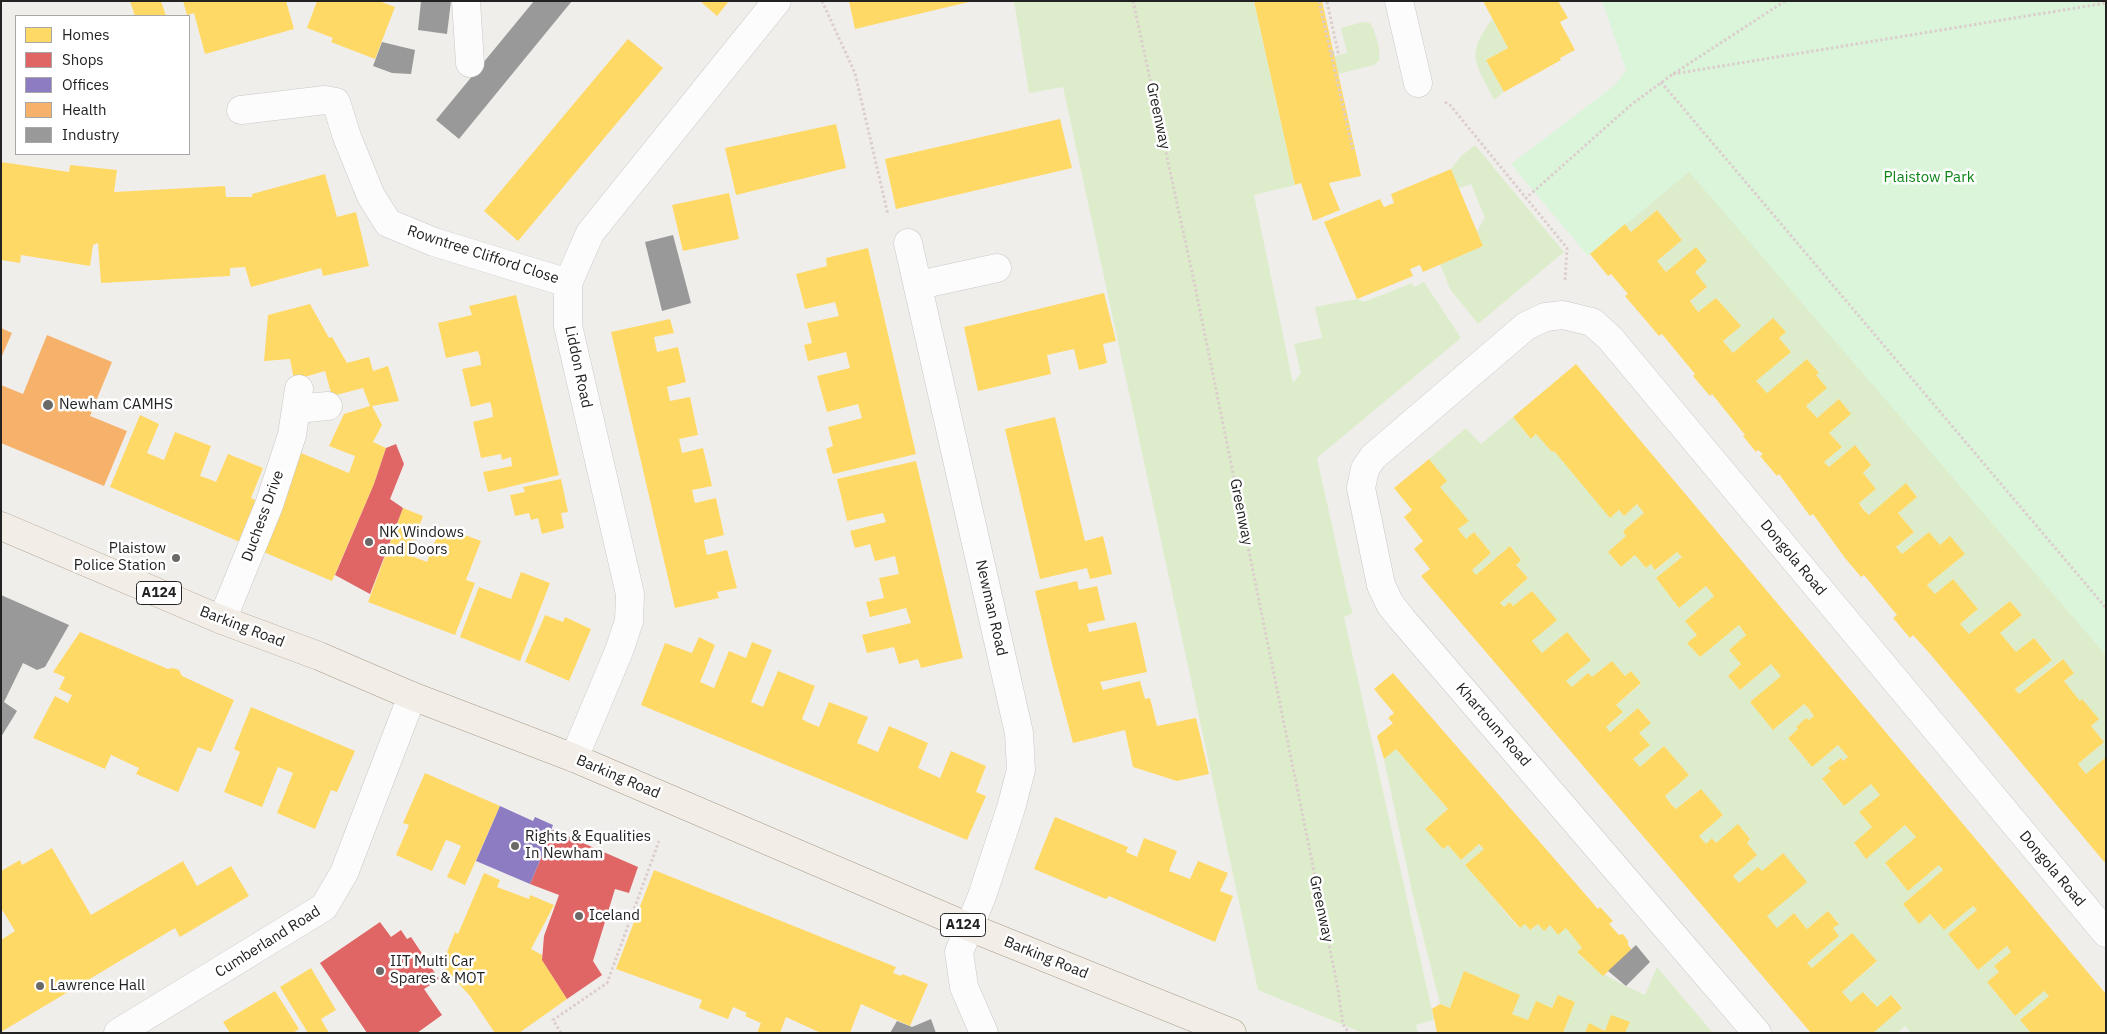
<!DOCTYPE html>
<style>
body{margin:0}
#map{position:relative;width:2107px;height:1034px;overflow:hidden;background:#f0eeeb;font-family:"IBM Plex Sans",sans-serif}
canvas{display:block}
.frame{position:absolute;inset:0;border:2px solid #222;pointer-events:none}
.legend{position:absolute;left:15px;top:15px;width:175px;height:140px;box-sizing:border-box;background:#fff;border:1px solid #a7a7a7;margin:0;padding:6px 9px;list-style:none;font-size:15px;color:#222}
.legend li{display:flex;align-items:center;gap:10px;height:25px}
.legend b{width:25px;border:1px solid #a7a7a7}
</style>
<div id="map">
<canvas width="2107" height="1034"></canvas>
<div class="frame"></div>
<ul class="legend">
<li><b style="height:14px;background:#ffd966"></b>Homes</li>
<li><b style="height:14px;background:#e06666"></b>Shops</li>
<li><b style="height:14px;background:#8e7cc3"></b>Offices</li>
<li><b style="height:14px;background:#f6b26b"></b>Health</li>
<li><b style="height:14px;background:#999"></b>Industry</li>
</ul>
</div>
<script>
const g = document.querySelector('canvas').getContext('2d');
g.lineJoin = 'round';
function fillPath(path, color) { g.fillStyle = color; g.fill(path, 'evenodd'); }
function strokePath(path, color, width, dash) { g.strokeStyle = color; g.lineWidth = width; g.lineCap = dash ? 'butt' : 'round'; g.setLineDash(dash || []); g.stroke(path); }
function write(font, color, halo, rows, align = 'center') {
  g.font = font + ' "IBM Plex Sans",sans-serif'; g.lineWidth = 5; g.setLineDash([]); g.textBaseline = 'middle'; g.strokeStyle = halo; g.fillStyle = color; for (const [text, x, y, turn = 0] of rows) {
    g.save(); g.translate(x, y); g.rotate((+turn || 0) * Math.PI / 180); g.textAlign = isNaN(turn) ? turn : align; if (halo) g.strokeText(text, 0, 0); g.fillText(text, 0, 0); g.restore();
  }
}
fillPath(new Path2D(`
 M 1014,1 L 1254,1 L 1295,185 L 1254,195 L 1293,383 L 1301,373 L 1294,344 L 1322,338 L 1315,307 L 1357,299 L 1364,302 L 1412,283 L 1414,287 L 1424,282 L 1461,338 L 1317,458 L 1349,602 L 1353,613 L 1344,617 L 1434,1020 L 1416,1025 L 1418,1033 L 1363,1033 L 1258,990 L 1063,87 L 1029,93 Z
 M 1492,19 L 1508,48 L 1486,60 L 1504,92 L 1494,100 C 1475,60 1465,58 1492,19 Z
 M 1363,22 L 1370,23 C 1376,33 1381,49 1379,61 L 1374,65 L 1338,74 L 1334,56 L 1347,53 L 1341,28 Z
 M 1475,145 L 1564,252 L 1478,324 L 1450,289 L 1440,264 L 1483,246 L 1477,231 L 1485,218 L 1471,184 L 1459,188 L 1451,169 L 1461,156 Z
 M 1689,171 L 2106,655 L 2106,757 L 2086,774 L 2078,764 L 2104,742 L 2091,726 L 2098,719 L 2080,701 L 2064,681 L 2074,673 L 2062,659 L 2019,694 L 2015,689 L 2052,659 L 2034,638 L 2016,652 L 2000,633 L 2022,615 L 2010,601 L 1969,634 L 1960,624 L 1978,609 L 1953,579 L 1935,594 L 1927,585 L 1965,554 L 1950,537 L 1940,545 L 1929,532 L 1902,554 L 1896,547 L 1914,532 L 1898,513 L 1917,497 L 1907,484 L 1869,515 L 1859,503 L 1876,489 L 1863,473 L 1871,465 L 1855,446 L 1829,467 L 1824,462 L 1842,447 L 1829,433 L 1851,414 L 1839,399 L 1817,418 L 1806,406 L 1826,388 L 1816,375 L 1819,373 L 1807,359 L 1767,393 L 1756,381 L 1791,352 L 1779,338 L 1785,332 L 1773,319 L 1733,353 L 1723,341 L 1740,326 L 1716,298 L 1698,312 L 1690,301 L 1707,288 L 1695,272 L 1707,261 L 1695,248 L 1666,272 L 1657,261 L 1682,240 L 1657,210 L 1631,232 L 1625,224 Z
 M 1513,417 L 1531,439 L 1536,434 L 1552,452 L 1554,451 L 1610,517 L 1619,510 L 1624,516 L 1637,504 L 1644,513 L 1623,531 L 1626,536 L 1608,552 L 1621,567 L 1635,555 L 1646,568 L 1651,564 L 1656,570 L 1677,552 L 1682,557 L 1656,578 L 1679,608 L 1706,586 L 1714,596 L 1685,621 L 1697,635 L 1687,643 L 1700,657 L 1739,625 L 1746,635 L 1729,650 L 1741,664 L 1728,676 L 1740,690 L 1771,664 L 1781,676 L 1750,702 L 1773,730 L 1804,704 L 1814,716 L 1809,720 L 1806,718 L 1796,727 L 1798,729 L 1788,738 L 1812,767 L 1838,745 L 1848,757 L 1843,761 L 1840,758 L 1829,767 L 1831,771 L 1822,780 L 1844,806 L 1871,784 L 1880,795 L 1859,812 L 1872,827 L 1854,844 L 1866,858 L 1905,825 L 1916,837 L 1885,864 L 1908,891 L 1939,865 L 1943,870 L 1903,904 L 1920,923 L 1930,914 L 1944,930 L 1973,906 L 1977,910 L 1948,934 L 1978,970 L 2007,946 L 2011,952 L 1994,966 L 1999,972 L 1987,982 L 2015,1016 L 2044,991 L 2049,996 L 2020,1020 L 2031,1033 L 1911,1033 L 1905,1026 L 1897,1033 L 1873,1033 L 1902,1007 L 1891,995 L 1877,1007 L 1864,992 L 1851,1002 L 1842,992 L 1877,962 L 1852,933 L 1812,968 L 1807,963 L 1839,936 L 1833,928 L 1839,923 L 1828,911 L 1807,929 L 1794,913 L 1777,928 L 1767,916 L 1783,853 L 1762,871 L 1758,867 L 1739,883 L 1733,876 L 1757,855 L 1747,843 L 1750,839 L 1738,825 L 1716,843 L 1712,838 L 1706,844 L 1699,836 L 1723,815 L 1700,789 L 1676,809 L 1665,796 L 1689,775 L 1664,746 L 1640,767 L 1633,759 L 1650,745 L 1639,733 L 1651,722 L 1638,708 L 1610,732 L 1606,727 L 1623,713 L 1616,705 L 1641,684 L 1631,671 L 1625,676 L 1612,661 L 1592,677 L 1588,673 L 1572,687 L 1566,681 L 1591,659 L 1567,632 L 1542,653 L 1532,641 L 1556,620 L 1532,591 L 1513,606 L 1510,602 L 1504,607 L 1500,603 L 1528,578 L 1516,565 L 1521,559 L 1510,546 L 1476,575 L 1472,570 L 1491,553 L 1474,532 L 1466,539 L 1458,529 L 1468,521 L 1440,487 L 1446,481 L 1429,459 L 1466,428 L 1481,444 Z
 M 1396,749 L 1448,809 L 1425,829 L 1443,849 L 1448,845 L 1461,860 L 1479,844 L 1484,849 L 1465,865 L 1519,928 L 1525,924 L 1530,930 L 1538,924 L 1550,925 L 1558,935 L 1566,928 L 1582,948 L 1577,952 C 1596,973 1620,983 1645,995 L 1657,967 L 1713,1033 L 1625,1033 L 1630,1022 L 1605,1031 L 1589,1024 L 1585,1033 L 1563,1033 L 1575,1002 L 1558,995 L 1552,1008 L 1536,1002 L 1528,1020 L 1512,1014 L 1519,995 L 1464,971 L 1450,1008 L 1440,1004 L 1413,896 L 1384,759 Z`), '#ddeccb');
fillPath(new Path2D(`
 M 1602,1 L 2106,1 L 2106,655 L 1689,172 L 1588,256 L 1511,164 L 1615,85 L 1626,70 Z`), '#daf5da');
fillPath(new Path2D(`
 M 130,1 L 161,1 L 166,16 L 135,16 Z
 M 183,1 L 286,1 L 294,29 L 205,54 L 194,13 L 187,15 Z
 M 317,1 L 379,1 L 395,7 L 375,59 L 331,42 L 333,38 L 307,28 Z
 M 700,1 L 729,1 L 717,16 Z
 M 849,1 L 969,1 L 969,2 L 855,29 Z
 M 1254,1 L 1322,1 L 1361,176 L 1329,183 L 1340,210 L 1313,221 L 1301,183 L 1295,185 Z
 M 1483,1 L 1558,1 L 1568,18 L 1560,22 L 1575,50 L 1560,58 L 1561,60 L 1504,92 L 1486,60 L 1508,48 Z
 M 628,39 L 663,68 L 518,241 L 484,211 Z
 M 1060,119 L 1072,168 L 896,209 L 885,159 Z
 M 836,124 L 846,168 L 736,195 L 725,148 Z
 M 1,162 L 69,172 L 70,165 L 117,170 L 114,192 L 225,186 L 226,197 L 252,197 L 252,194 L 325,174 L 337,217 L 356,212 L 369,266 L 323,276 L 321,268 L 251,287 L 245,267 L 230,268 L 230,276 L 101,283 L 98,243 L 93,245 L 90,266 L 21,255 L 20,263 L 1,260 Z
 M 1451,169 L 1483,246 L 1423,272 L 1420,265 L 1410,269 L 1413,276 L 1357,299 L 1324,222 L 1380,199 L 1384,207 L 1394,203 L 1391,194 Z
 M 729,193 L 739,239 L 683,251 L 672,205 Z
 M 1657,210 L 1682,240 L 1657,261 L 1666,272 L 1696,247 L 1707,261 L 1695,272 L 1707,287 L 1690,301 L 1698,312 L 1716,298 L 1741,326 L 1723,341 L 1733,353 L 1773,318 L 1786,332 L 1779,338 L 1791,352 L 1756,381 L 1767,393 L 1807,359 L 1819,373 L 1816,375 L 1827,388 L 1806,406 L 1817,418 L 1839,399 L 1851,414 L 1829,433 L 1842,447 L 1824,462 L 1829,467 L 1855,445 L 1871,465 L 1863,473 L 1876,489 L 1859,503 L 1862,508 L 1869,515 L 1906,483 L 1917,497 L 1898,513 L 1914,532 L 1896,547 L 1902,554 L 1929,532 L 1940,545 L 1950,536 L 1965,554 L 1927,585 L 1935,594 L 1953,579 L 1978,609 L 1960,624 L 1969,634 L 2010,601 L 2022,615 L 2000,633 L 2016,652 L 2034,638 L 2052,660 L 2015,689 L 2019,694 L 2063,659 L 2074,673 L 2064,681 L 2080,701 L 2082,699 L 2099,719 L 2091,726 L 2104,742 L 2078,764 L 2086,774 L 2106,757 L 2106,864 L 1931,655 L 1913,635 L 1910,638 L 1893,618 L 1897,615 L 1864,575 L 1861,577 L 1845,558 L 1813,514 L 1810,516 L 1779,474 L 1777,476 L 1760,456 L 1763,454 L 1758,450 L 1756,452 L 1743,436 L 1745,435 L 1712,394 L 1710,396 L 1693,376 L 1695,374 L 1662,334 L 1659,336 L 1625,296 L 1628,294 L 1611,274 L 1608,276 L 1590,254 L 1625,224 L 1631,232 Z
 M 868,248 L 916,454 L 833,474 L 826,449 L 833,446 L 828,427 L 862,418 L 858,404 L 827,412 L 817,376 L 850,368 L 846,352 L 808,361 L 804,345 L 812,343 L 807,323 L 839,316 L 835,302 L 805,309 L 796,274 L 827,266 L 826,258 Z
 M 1104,293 L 1116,341 L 1103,344 L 1107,363 L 1079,370 L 1074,349 L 1047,355 L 1051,374 L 978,391 L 964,327 Z
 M 516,295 L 559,475 L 488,492 L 483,472 L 512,466 L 511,457 L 502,460 L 501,454 L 481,458 L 473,422 L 493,417 L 492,409 L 490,402 L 471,407 L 462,369 L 481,365 L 480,357 L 478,351 L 446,358 L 438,323 L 472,315 L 469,306 Z
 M 310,304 L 329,338 L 332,337 L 347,363 L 369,357 L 373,371 L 388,366 L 399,401 L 372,406 L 382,425 L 373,442 L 386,448 L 374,484 L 332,581 L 110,487 L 140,415 L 159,424 L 147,453 L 164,460 L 175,432 L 211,446 L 200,476 L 209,479 L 216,482 L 228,454 L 263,468 L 251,498 L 277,510 L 301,453 L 349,473 L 355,456 L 329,446 L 344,414 L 370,406 L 363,388 L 332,396 L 325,371 L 294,380 L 290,359 L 264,361 L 268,315 Z
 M 670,319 L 674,333 L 654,337 L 657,352 L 678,347 L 686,382 L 667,387 L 670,401 L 690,397 L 698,435 L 679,439 L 682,453 L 703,448 L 712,486 L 692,490 L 695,503 L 716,498 L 724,535 L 704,540 L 705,547 L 707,555 L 727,550 L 737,588 L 717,592 L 719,598 L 675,608 L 611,332 Z
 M 1576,364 L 2106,994 L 2106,1033 L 2031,1033 L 2020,1020 L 2049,996 L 2044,991 L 2015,1016 L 1987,982 L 1999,972 L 1994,966 L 2011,952 L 2007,946 L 1978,970 L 1948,934 L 1977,910 L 1973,906 L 1944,930 L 1930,914 L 1919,924 L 1903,904 L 1943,870 L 1939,865 L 1908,891 L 1885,863 L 1916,837 L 1905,825 L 1866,859 L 1854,843 L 1872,827 L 1859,812 L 1880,795 L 1871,784 L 1844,806 L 1822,779 L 1831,771 L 1828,768 L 1841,758 L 1843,761 L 1848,757 L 1838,745 L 1812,767 L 1799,751 L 1788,738 L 1798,729 L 1796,727 L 1806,718 L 1809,720 L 1814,716 L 1808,708 L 1804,704 L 1773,730 L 1750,702 L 1781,676 L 1771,664 L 1740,690 L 1728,676 L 1741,664 L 1729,650 L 1746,635 L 1739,625 L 1700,657 L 1687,643 L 1697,635 L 1685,621 L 1714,596 L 1706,586 L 1679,608 L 1656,578 L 1682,557 L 1677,552 L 1655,570 L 1651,564 L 1646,568 L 1635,555 L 1621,567 L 1608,552 L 1626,536 L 1623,531 L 1644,513 L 1637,504 L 1624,516 L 1619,510 L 1610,518 L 1554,451 L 1552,452 L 1536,434 L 1531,439 L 1513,417 Z
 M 1055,417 L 1085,541 L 1103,536 L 1112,574 L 1090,579 L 1087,568 L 1040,579 L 1005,429 Z
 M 1429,459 L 1447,481 L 1440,487 L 1469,521 L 1458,529 L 1466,539 L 1474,532 L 1491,553 L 1472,570 L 1476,575 L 1510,546 L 1521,560 L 1516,565 L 1528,578 L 1500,603 L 1504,607 L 1510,602 L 1513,606 L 1532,591 L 1557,620 L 1532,641 L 1542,653 L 1567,632 L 1591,660 L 1566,681 L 1572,687 L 1588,673 L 1592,677 L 1612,661 L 1625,676 L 1631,671 L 1641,683 L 1616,705 L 1623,712 L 1606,727 L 1610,732 L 1638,708 L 1651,723 L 1639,733 L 1650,745 L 1633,759 L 1640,767 L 1664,746 L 1689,775 L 1665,796 L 1671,804 L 1676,809 L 1701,789 L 1713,803 L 1723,815 L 1699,836 L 1706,844 L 1712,838 L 1716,843 L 1738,824 L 1750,839 L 1747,843 L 1757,855 L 1733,876 L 1739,883 L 1758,867 L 1762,871 L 1783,853 L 1807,882 L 1767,916 L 1777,928 L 1794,913 L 1807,929 L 1828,911 L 1839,924 L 1833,928 L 1839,936 L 1807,963 L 1812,968 L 1852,933 L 1877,961 L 1842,992 L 1851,1002 L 1863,992 L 1877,1007 L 1891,995 L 1902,1008 L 1873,1033 L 1811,1033 L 1421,576 L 1430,569 L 1414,549 L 1423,541 L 1404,517 L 1412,510 L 1394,488 Z
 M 916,461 L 963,658 L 921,668 L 918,659 L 899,664 L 894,647 L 867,653 L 862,635 L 911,623 L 906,608 L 870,617 L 866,602 L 884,598 L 879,578 L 899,574 L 895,556 L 875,561 L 870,544 L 855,548 L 850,531 L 886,522 L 883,513 L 847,521 L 837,479 Z
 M 561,479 L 568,512 L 561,513 L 564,528 L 542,534 L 538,518 L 531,520 L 529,513 L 515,516 L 510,495 L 525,492 L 523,487 Z
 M 403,508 L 423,516 L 409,555 L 427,562 L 441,526 L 481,541 L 466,580 L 475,583 L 455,635 L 368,602 Z
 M 521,572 L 550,583 L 520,661 L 460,637 L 479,587 L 511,599 Z
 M 1077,581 L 1079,590 L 1097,586 L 1105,620 L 1087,624 L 1089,632 L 1136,622 L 1147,672 L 1100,682 L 1103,690 L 1140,681 L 1145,699 L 1150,698 L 1157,726 L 1196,718 L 1209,774 L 1177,781 L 1133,767 L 1125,730 L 1073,743 L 1052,664 L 1035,591 Z
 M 545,615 L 563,622 L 565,617 L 591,629 L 569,681 L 525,662 Z
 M 80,632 L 168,669 L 173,668 L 179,670 L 182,676 L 234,700 L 211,752 L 198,747 L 178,792 L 136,774 L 139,768 L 111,755 L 105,769 L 33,738 L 55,696 L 68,703 L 72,695 L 59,689 L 65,677 L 53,672 Z
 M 699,637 L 715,645 L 700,682 L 714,688 L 729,651 L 746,658 L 752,642 L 772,650 L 751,702 L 763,707 L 778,671 L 815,686 L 802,719 L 807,722 L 819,727 L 829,702 L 868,717 L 857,743 L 878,752 L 889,726 L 928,743 L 918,768 L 940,778 L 951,751 L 986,766 L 976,792 L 986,796 L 967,840 L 641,705 L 665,643 L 692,653 Z
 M 1393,673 L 1598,909 L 1600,907 L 1613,921 L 1609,924 L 1619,935 L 1623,934 L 1628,941 L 1628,945 L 1632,950 L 1603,976 L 1577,952 L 1582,948 L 1566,928 L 1558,935 L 1550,925 L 1544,931 L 1538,924 L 1530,930 L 1525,924 L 1520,928 L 1465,865 L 1484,849 L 1479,844 L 1461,860 L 1448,845 L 1443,849 L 1425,829 L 1448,809 L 1396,749 L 1384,759 L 1377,736 L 1393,723 L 1388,718 L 1394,713 L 1374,689 Z
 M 251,707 L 355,751 L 337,792 L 331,790 L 315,829 L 277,813 L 293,773 L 278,767 L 262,807 L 224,792 L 240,752 L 234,749 Z
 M 425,773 L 500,806 L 465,885 L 447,877 L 461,846 L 452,842 L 446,840 L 432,871 L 396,855 L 409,825 L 403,823 Z
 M 1055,817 L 1128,847 L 1126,852 L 1137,857 L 1144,838 L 1177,851 L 1169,871 L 1190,879 L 1198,861 L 1228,873 L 1220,891 L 1233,896 L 1215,942 L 1109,896 L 1106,899 L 1034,869 Z
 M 52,848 L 91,915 L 183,861 L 197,886 L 231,866 L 249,896 L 180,937 L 175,928 L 1,1032 L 1,940 L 15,931 L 1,908 L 1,871 L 20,860 L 22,865 Z
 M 654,870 L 886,963 L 896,967 L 893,973 L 901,976 L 902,974 L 928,984 L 910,1026 L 861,1004 L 850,1033 L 821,1033 L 786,1017 L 780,1033 L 757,1033 L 761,1023 L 745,1016 L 747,1013 L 733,1007 L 728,1019 L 699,1008 L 702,1000 L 616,969 Z
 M 484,873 L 500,880 L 497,887 L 529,899 L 530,895 L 554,905 L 531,949 L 542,955 L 542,960 L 567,999 L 519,1033 L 495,1033 L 470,996 L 442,965 L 455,932 L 458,934 Z
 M 311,968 L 336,1010 L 321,1019 L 329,1033 L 308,1033 L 280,987 Z
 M 1464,971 L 1520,995 L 1512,1014 L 1528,1020 L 1536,1001 L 1552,1008 L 1558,995 L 1575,1002 L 1563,1033 L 1437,1033 L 1432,1009 L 1440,1004 L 1450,1008 Z
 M 275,991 L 299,1029 L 293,1033 L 230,1033 L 223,1022 Z
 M 1611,1015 L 1630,1022 L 1625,1033 L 1585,1033 L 1589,1023 L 1605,1031 Z`), '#ffd966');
fillPath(new Path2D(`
 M 396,444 L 404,464 L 390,499 L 403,508 L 370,594 L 335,575 L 374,484 L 386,448 Z
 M 553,830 L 638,867 L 629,893 L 615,889 L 593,961 L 602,975 L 567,999 L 542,960 L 544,936 L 559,895 L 530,884 Z
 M 380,922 L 391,937 L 401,930 L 407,939 L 411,937 L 439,979 L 424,989 L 442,1015 L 417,1033 L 367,1033 L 320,963 Z`), '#e06666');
fillPath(new Path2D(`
 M 500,806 L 533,821 L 535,817 L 553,825 L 551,830 L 553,830 L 530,884 L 476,861 Z`), '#8e7cc3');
fillPath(new Path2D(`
 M 1,328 L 12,333 L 1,358 Z
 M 47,335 L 112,362 L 90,416 L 127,431 L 104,486 L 1,443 L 1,385 L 23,394 Z`), '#f6b26b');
fillPath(new Path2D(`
 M 421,1 L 451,1 L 447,34 L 418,30 Z
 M 534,1 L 572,1 L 459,139 L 436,120 Z
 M 382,42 L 415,50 L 411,74 L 392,73 L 373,66 Z
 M 673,235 L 691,303 L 662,311 L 645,242 Z
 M 1,595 L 69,625 L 45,667 L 37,670 L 23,663 L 4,702 L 17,711 L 1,737 Z
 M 1636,945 L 1650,962 L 1626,986 L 1608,971 Z
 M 931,1019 L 936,1033 L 890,1033 L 897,1021 L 912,1027 Z`), '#999');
const minor = new Path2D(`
 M 466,1 L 470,63
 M 1399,1 L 1418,83
 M 241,110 L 325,100 L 336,102 L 347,137 L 371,196 L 388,223 L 434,242 L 568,283
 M 908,243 L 1019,733 L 1021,770 L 1011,808 L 982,896 L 959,952 L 964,987 L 984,1033
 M 919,285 L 997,268
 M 296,409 L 328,406
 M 222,620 L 269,505 L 292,435 L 299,389
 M 574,758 L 619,651 L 629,621 L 630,594 L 568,326 L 568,283 L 590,233 L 777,1
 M 118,1033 L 324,907 L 344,873 L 412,696
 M 1757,1033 L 1401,618 L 1390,604 L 1381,585 L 1361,488 L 1365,469 L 1373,457 L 1526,326 L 1545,317 L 1563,315 L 1592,322 L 1610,338 L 2106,933`);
const major = new Path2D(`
 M 1,526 L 222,620 L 319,656 L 412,696 L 574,758 L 969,927 L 1232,1033`);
strokePath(minor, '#c9c8c7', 29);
strokePath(major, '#a79c86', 29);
strokePath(new Path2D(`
 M 822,1 L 855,73 L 888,215
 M 1133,1 L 1195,286 L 1338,989 L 1343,1024 L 1349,1033
 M 1319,1 L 1353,150
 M 1327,2 L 1338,52 L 1331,53
 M 1673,74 L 2106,3
 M 1661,82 L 2106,608
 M 1445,102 L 1450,105 L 1567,248 L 1565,281
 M 1525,199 L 1632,104 L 1673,74 L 1785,1
 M 561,1033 L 553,1020 L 607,983 L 659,841`), '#dccecd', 3, [2.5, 2.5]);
strokePath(minor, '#fdfcfc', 28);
strokePath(major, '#f3ede7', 28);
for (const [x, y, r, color] of [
 [48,405,6,"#6a6968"],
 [369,542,5,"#6a6968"],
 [176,558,5,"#6a6968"],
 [515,846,5,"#6a6968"],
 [579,916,5,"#6a6968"],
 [380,971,5,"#6a6968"],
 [40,986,5,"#6a6968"]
]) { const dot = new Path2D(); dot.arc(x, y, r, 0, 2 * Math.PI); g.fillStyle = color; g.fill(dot); strokePath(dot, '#fff', 2); }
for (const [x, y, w] of [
 [159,593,45],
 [963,925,45]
]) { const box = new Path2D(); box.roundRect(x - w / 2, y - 11.5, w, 23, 4); g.fillStyle = '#fff'; g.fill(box); strokePath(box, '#222', 1); }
write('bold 14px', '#222', null, [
 ["A124",159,593],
 ["A124",963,925]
]);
write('15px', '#222', '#fff', [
 ["Greenway",1158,116,78],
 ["Rowntree Clifford Close",483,255,18],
 ["Liddon Road",578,367,78],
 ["Greenway",1241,512,79],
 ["Duchess Drive",263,516,-70],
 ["Dongola Road",1793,558,50],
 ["Newman Road",991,608,77],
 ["Barking Road",242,627,21],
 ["Khartoum Road",1493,725,49],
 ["Barking Road",618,777,23],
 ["Dongola Road",2052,869,50],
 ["Greenway",1321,909,78],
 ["Cumberland Road",268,942,-32],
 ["Barking Road",1046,958,22]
]);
write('15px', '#0c8416', '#fff', [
 ["Plaistow Park",1929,178]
]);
write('15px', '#222', '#fff', [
 ["Newham CAMHS",59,405],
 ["NK Windows",379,533],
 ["and Doors",379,550],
 ["Plaistow",166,549,"right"],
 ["Police Station",166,566,"right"],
 ["Rights & Equalities",525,837],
 ["In Newham",525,854],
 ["Iceland",589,916],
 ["IIT Multi Car",390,962],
 ["Spares & MOT",390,979],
 ["Lawrence Hall",50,986]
], 'left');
</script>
